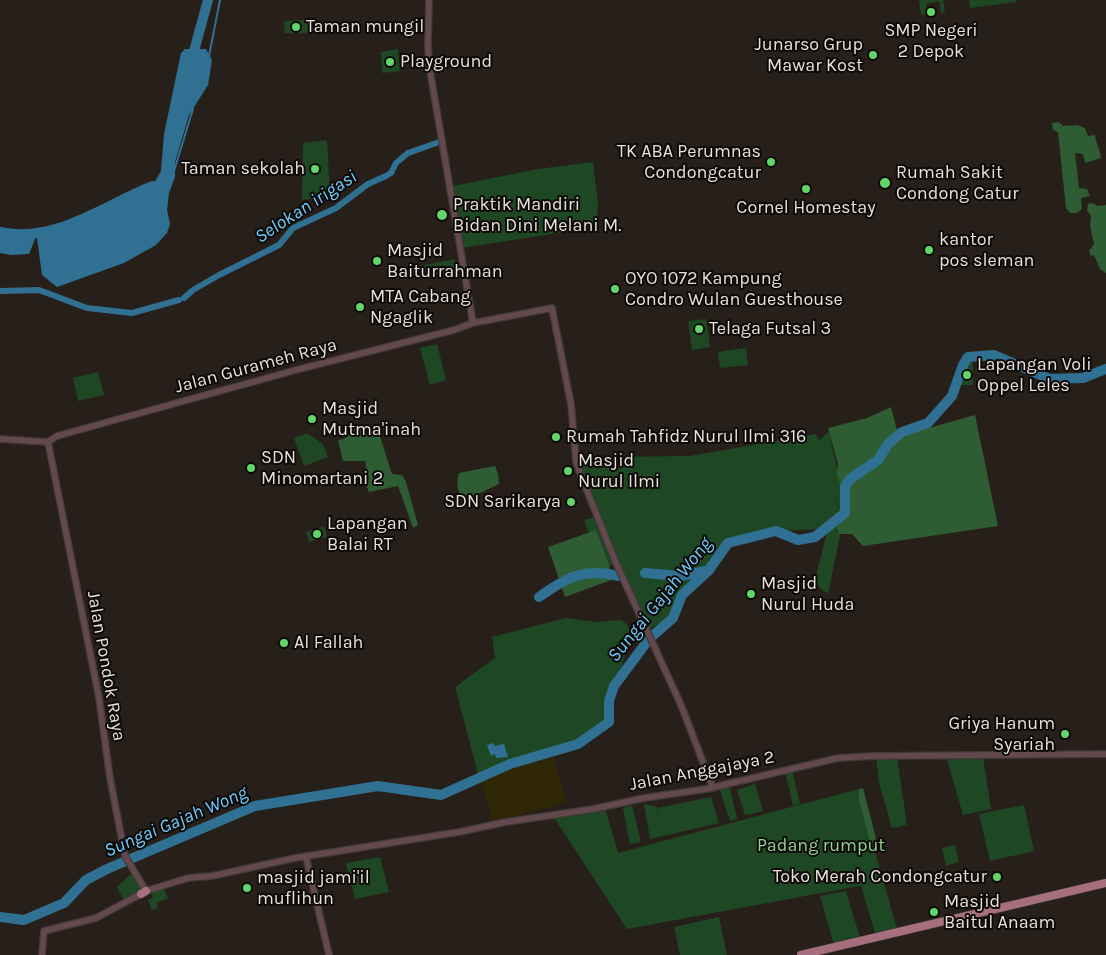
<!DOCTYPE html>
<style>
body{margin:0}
canvas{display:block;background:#271f19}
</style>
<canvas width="1106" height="955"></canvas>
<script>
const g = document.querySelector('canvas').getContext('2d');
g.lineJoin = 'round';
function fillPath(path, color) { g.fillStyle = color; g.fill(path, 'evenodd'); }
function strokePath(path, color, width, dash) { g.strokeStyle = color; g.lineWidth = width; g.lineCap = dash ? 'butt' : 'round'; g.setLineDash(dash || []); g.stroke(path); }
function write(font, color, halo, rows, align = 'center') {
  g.font = font + ' Karla,sans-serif'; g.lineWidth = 4; g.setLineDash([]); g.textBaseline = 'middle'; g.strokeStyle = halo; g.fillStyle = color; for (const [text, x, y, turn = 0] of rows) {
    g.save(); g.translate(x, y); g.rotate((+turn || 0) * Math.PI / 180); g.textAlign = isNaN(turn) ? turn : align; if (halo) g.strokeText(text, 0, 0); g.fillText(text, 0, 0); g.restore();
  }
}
fillPath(new Path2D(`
 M 919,0 L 943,0 L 945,12 L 941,13 L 939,1 L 926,4 L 928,14 L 921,15 Z
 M 969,0 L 1016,0 L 1016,2 L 970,8 Z
 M 308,20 L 309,33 L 285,33 L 284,21 Z
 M 398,49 L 400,71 L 382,73 L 381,52 Z
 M 327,140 L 330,196 L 302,200 L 303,143 Z
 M 593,162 L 598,203 L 597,227 L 461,248 L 453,186 L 538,169 Z
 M 455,259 L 457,271 L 427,277 L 424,265 Z
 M 706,319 L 710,347 L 692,350 L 688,321 Z
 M 437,344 L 446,380 L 430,385 L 420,348 Z
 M 746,348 L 748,365 L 720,368 L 718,352 Z
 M 968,359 L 973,359 L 973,385 L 960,385 L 964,365 Z
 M 98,372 L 104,395 L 78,401 L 73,378 Z
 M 829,432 L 846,509 L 838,513 L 834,478 L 840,536 L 828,594 L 814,583 L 828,529 L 776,531 L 725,540 L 709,570 L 682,594 L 672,617 L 649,629 L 623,575 L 578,467 L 601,457 L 690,456 L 816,434 L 819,440 Z
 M 307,433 L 323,444 L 328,457 L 304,466 L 294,438 Z
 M 596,517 L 615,563 L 603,569 L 584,520 Z
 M 324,526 L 327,537 L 309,542 L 306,532 Z
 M 566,618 L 596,622 L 621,620 L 627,624 L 631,633 L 620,673 L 609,701 L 609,722 L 578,744 L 478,774 L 455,687 L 495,658 L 492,637 Z
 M 897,756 L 907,825 L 892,828 L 879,783 L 876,758 Z
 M 946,756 L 983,757 L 991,809 L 963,815 Z
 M 792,770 L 800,804 L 793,806 L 785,771 Z
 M 729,784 L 737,819 L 730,821 L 720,790 Z
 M 755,784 L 763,811 L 745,815 L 737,790 Z
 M 859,789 L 859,802 L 871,848 L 875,851 L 898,932 L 877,940 L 861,886 L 870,884 L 627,929 L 553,816 L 606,811 L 618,853 Z
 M 711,797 L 719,823 L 650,839 L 644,804 L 657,807 L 660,817 L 658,808 Z
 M 632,805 L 641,842 L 630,844 L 623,808 Z
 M 1024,805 L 1034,851 L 990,861 L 979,814 Z
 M 955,845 L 959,862 L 946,866 L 942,848 Z
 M 380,857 L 389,892 L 355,899 L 346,863 Z
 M 133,872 L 146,886 L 126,905 L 117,887 Z
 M 163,886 L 168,898 L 156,903 L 158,908 L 152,910 L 148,900 L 153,898 L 150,891 Z
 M 846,891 L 861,941 L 834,945 L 820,896 Z
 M 719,917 L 727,955 L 680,955 L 674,927 Z`), '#1e4723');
fillPath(new Path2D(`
 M 1059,122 L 1063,126 L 1077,125 L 1085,128 L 1088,136 L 1095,135 C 1096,144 1100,149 1101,158 L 1085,163 L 1083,154 L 1075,153 L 1079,188 L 1087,189 L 1090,196 L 1081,198 L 1082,209 L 1077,213 L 1070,213 L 1066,208 L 1058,132 L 1053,130 L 1052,123 Z
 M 1093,203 L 1097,206 L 1106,205 L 1106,273 L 1100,269 L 1094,255 L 1091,256 L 1089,251 L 1094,244 L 1090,226 L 1091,216 L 1087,210 L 1088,204 Z
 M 891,407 L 898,434 L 902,432 L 901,436 L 975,415 L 998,526 L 863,546 L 852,534 L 839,534 L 836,522 L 846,508 L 837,473 L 838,464 L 828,428 L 867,418 Z
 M 360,425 L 366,433 L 378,430 L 392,474 L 402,475 L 406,482 L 418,525 L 413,528 L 398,486 L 369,492 L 364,481 L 369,480 L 365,461 L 343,461 L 338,440 C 347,439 351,435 352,426 Z
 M 495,466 L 498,474 L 499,484 L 478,494 L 463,499 C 457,490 456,484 459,473 Z
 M 596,530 L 614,579 L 565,597 L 548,547 Z
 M 863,788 L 876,838 L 874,847 L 871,847 L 859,802 L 859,789 Z`), '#2e5c33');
fillPath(new Path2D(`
 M 554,757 L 566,802 L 493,823 L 480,777 Z`), '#2f2706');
fillPath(new Path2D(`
 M 185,49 L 206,49 L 212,60 L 208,85 L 189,115 L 175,162 L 175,177 L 169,193 L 167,210 L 170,224 L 167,233 L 156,245 L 124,263 L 57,287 L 42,275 L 37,238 L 111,208 L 153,185 L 161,171 L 164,134 L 181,53 Z
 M 0,230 L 37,234 L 29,254 L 11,255 L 0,253 Z
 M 493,743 L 495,746 L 504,744 L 508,757 L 496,758 L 495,754 L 491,756 L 487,745 Z`), '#307193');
strokePath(new Path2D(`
 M 209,56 L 220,0
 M 174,171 L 193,109`), '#307193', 2);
strokePath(new Path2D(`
 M 0,291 L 39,290 L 87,308 L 132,313 L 179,300
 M 184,298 L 193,290 L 219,275 L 279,245 L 293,228 L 336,208 L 368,184 L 386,176 L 391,173 L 396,163 L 408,153 L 442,141`), '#307193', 6);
strokePath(new Path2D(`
 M 191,62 L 208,0
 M 0,232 C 55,244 104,205 153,186
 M 645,573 L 681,576 L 705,571
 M 539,597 C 566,578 584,567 618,576
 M 0,917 L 24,920 L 64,903 L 86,880 L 107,869 L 255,806 L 378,786 L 441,795 L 510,764 L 578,744 L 609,722 L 609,701 L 614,686 L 649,639 L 673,618 L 682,595 L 709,570 L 728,543 L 776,531 L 798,540 L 815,537 L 845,513 L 845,487 L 850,479 L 878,460 L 888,444 L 902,432 L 928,423 L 952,396 L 963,365 L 968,357 L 994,355 L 1050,379 L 1083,378 L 1106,369`), '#307193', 10);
const minor = new Path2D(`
 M 429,0 L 428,45 L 429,65 L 473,323
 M 0,439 L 48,442
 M 48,442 L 99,698 L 110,778 L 125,856 L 146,891 L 188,878 L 212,876 L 295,858 L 459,832 L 506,822 L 593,809 L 644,798 L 706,789 L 838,758 L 873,756 L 1106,754
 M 48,442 L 57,436 L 296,370 L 454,330 L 473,323 L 552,308 L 571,404 L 576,461 L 580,473 L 616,563 L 681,705 L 713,788
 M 306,857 L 329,955
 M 42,955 L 44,931 L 96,918 L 141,894`);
const major = new Path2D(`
 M 141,894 L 146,891
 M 801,955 L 1106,883`);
strokePath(minor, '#423a35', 8);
strokePath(major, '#423a35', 9);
strokePath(minor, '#634850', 5.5);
strokePath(major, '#a56f7f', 8);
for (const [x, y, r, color] of [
 [931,12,5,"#61d46a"],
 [296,27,5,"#61d46a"],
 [873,55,5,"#61d46a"],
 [390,62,5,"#61d46a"],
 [771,162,5,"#61d46a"],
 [315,169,5,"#61d46a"],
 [885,183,6,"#61d46a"],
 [806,189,5,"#61d46a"],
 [442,215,6,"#61d46a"],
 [929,250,5,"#61d46a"],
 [377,261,5,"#61d46a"],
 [615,289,5,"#61d46a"],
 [360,307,5,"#61d46a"],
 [699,329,5,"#61d46a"],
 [967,375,5,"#61d46a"],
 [312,419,5,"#61d46a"],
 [556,437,5,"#61d46a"],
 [251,468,5,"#61d46a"],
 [568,471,5,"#61d46a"],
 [571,502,5,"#61d46a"],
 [317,534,5,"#61d46a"],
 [751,594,5,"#61d46a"],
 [284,643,5,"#61d46a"],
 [1065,734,5,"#61d46a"],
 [997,877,5,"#61d46a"],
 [247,888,5,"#61d46a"],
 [934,912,5,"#61d46a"]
]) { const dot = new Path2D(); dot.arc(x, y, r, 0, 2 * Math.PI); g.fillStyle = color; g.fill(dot); strokePath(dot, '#0d0907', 2); }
write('18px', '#e7e1de', '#0d0907', [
 ["Taman mungil",306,27],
 ["SMP Negeri",931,31,"center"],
 ["2 Depok",931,52,"center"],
 ["Junarso Grup",863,45,"right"],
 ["Mawar Kost",863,66,"right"],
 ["Playground",400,62],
 ["TK ABA Perumnas",761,152,"right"],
 ["Condongcatur",761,173,"right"],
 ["Taman sekolah",305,169,"right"],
 ["Rumah Sakit",896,173],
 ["Condong Catur",896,194],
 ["Praktik Mandiri",453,205],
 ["Bidan Dini Melani M.",453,226],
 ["Cornel Homestay",806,208,"center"],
 ["kantor",939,240],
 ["pos sleman",939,261],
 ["Masjid",387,251],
 ["Baiturrahman",387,272],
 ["OYO 1072 Kampung",625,279],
 ["Condro Wulan Guesthouse",625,300],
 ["MTA Cabang",370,297],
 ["Ngaglik",370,318],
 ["Telaga Futsal 3",709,329],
 ["Lapangan Voli",977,365],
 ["Oppel Leles",977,386],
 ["Masjid",322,409],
 ["Mutma'inah",322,430],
 ["Rumah Tahfidz Nurul Ilmi 316",566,437],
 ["SDN",261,458],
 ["Minomartani 2",261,479],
 ["Masjid",578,461],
 ["Nurul Ilmi",578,482],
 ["SDN Sarikarya",561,502,"right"],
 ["Lapangan",327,524],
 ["Balai RT",327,545],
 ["Masjid",761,584],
 ["Nurul Huda",761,605],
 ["Al Fallah",294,643],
 ["Griya Hanum",1055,724,"right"],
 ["Syariah",1055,745,"right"],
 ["Toko Merah Condongcatur",987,877,"right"],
 ["masjid jami'il",257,878],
 ["muflihun",257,899],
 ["Masjid",944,902],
 ["Baitul Anaam",944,923]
], 'left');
write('18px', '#e7e1de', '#0d0907', [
 ["Jalan Gurameh Raya",256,366,-15],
 ["Jalan Pondok Raya",106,666,80],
 ["Jalan Anggajaya 2",702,771,-11]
]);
write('18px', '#8ed493', '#0d0907', [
 ["Padang rumput",821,846]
]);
write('italic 19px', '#6eccfe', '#0d0907', [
 ["Selokan irigasi",306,207,-33],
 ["Sungai Gajah Wong",660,600,-51],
 ["Sungai Gajah Wong",176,822,-23]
]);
</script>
